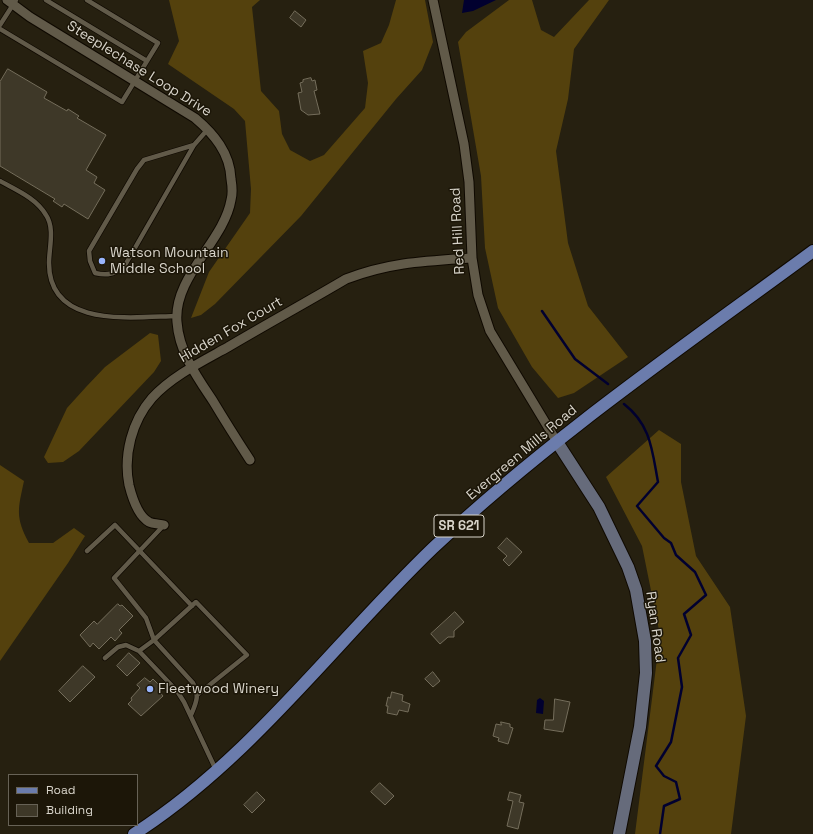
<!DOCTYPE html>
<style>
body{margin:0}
#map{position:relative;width:813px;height:834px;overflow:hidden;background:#262010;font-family:"Space Grotesk",sans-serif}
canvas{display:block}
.legend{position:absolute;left:8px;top:774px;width:130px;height:52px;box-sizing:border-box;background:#1c1608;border:1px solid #676256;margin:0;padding:5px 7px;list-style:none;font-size:12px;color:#d8d4ca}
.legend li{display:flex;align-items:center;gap:8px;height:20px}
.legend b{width:20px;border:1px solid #676256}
</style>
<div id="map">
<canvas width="813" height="834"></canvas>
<ul class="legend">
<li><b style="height:5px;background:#6b7cac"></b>Road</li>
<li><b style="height:11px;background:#3e3828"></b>Building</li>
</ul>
</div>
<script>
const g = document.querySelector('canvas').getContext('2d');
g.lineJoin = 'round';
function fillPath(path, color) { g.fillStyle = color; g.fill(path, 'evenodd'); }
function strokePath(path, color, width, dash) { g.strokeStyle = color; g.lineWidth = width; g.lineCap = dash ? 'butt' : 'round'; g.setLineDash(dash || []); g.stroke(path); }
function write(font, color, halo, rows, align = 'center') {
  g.font = font + ' "Space Grotesk",sans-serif'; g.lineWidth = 3; g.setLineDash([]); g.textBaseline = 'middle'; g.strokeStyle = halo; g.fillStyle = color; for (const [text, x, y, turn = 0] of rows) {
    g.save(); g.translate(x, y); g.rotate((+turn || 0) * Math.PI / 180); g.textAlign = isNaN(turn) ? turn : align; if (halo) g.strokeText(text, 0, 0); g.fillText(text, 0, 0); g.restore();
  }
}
fillPath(new Path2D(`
 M 169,0 L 260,0 L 252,7 L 261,91 L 279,111 L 282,134 L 290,150 L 310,161 L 324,155 L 365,108 L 368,83 L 363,51 L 381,43 L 389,25 L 396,0 L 425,0 L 433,42 L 422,70 L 396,99 L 301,216 L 215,304 L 201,315 L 191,318 L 209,272 L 250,213 L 251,189 L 245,121 L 234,109 L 168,64 L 179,41 Z
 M 509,0 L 532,0 L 541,30 L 554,37 L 589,0 L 609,0 L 574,49 L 568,99 L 556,151 L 568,243 L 588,306 L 628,357 L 574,393 L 558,398 L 532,367 L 498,308 L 485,248 L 481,176 L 458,42 L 466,32 Z
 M 150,333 L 158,335 L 161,361 L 154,372 L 79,451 L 63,462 L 48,463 L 44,457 L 67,408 L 86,387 L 105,367 Z
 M 659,430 L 681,444 L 681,482 L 696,556 L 730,607 L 746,716 L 731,834 L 635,834 L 660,635 L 642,546 L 606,477 Z
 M 0,465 L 24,481 C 18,509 15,517 29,543 L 53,543 L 74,528 L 85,536 L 68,563 L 0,661 Z`), '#54410d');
fillPath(new Path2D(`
 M 464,0 L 496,0 L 473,11 L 462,13 Z
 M 540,698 L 544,701 L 543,714 L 536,713 L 537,700 Z`), '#01002f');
strokePath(new Path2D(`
 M 542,311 L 575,359 L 608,384
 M 624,404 C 651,425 652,450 658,482 L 637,506 L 664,538 L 671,543 L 676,555 L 695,572 L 706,595 L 684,614 L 691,635 L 678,658 L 682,687 L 671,742 L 656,766 L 664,776 L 676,782 L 680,799 L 664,806 L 660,834`), '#01002f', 2.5);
const building = new Path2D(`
 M 295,11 L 306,20 L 301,27 L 290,18 Z
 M 8,69 L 47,92 L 44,98 L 67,111 L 68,109 L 79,116 L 77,118 L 106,135 L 86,170 L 97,177 L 94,183 L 105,190 L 88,219 L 64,204 L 62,207 L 53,201 L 55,199 L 0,166 L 0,82 Z
 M 311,78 L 312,81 L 315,80 L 317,90 L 314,91 L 320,114 L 308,115 L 301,110 L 298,93 L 302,92 L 300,83 L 303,82 L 303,80 Z
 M 507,538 L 522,552 L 509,566 L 503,560 L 507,556 L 498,548 Z
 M 118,604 L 120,606 L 122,605 L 133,616 L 119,630 L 122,633 L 115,641 L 111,637 L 99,649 L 93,643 L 90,647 L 80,635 L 94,621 L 97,624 Z
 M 455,612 L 464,622 L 454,631 L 454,637 L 448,637 L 440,644 L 431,634 Z
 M 129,653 L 140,663 L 127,676 L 117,666 Z
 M 83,666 L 95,677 L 70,702 L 59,691 Z
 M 433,672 L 440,681 L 433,687 L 425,679 Z
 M 145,678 L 150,682 L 153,679 L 161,687 L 158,690 L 163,696 L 141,716 L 128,704 L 132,700 L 131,698 L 140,688 L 137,685 Z
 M 392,692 L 403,695 L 402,701 L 410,704 L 408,712 L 399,710 L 397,715 L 387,713 L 388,706 L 386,706 L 388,697 L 390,698 Z
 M 555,699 L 570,702 L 563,732 L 544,729 L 545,720 L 553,720 Z
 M 501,722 L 510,724 L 510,727 L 513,728 L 508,744 L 498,741 L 499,738 L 493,736 L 496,724 L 501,725 Z
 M 380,783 L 394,796 L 385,805 L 371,792 Z
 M 257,792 L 265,800 L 252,813 L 244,805 Z
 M 510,792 L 521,795 L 519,802 L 524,803 L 518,829 L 507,826 L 513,801 L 508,800 Z`);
fillPath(building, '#3e3828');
strokePath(building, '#746d5b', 1);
const lane = new Path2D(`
 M 46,0 L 147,61
 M 0,25 L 16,0
 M 0,29 L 122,102 L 158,43 L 87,0
 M 194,145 L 144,160 L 137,169 L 89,251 L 90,261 L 95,273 C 108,276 113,274 124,267 L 194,145 L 208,129
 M 0,181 C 16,190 36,198 46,215 C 55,228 49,248 49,263 C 49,329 132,317 177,316
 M 164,525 L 114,578 L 146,618 L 154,640 L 196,602 L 247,655 L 197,695
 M 87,551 L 115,525 L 192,606
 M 139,651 L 154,640 L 193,683 C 200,696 196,703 191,715
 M 105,658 L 118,647 L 126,645 L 139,651 L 177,691 L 184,702 L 216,770`);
const street = new Path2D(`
 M 7,0 L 30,17 L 195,118 C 214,134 230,153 231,179 C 232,185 233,193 231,200 C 224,241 173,277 177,322 C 179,352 197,377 213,401 C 225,421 237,440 250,460
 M 433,0 L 464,144 L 469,182 L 472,258 L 478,295 L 490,331 L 557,442
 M 164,525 C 160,524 153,524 149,522 C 138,516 132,497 129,485 C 123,455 132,421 152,398 C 172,376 203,361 228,347 C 267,324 307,302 346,279 C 390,262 426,261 472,258`);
const secondary = new Path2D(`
 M 557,442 L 599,507 L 628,567 L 636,590 L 645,641 L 646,673 L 640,727 L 619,834`);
const primary = new Path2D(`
 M 134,834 C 251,759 334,643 433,548 C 550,438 684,346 813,251`);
strokePath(lane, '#0f0900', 6);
strokePath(street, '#0f0900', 11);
strokePath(secondary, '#0f0900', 14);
strokePath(primary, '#0f0900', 14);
strokePath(lane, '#615a49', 4.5);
strokePath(street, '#615a49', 9);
strokePath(secondary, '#666b7b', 12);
strokePath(primary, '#6b7cac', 12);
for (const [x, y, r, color] of [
 [102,261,4,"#99b5fd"],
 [150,689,4,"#99b5fd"]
]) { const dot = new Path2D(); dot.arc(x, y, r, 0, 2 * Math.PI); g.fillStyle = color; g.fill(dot); strokePath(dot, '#1c1608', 1.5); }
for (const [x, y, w] of [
 [459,526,50]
]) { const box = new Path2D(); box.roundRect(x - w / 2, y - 11, w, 22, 3); g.fillStyle = '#1c1608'; g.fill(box); strokePath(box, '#d8d4ca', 1); }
write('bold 13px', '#d8d4ca', null, [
 ["SR 621",459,526]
]);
write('14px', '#d8d4ca', '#1c1608', [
 ["Steeplechase Loop Drive",139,69,32],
 ["Red Hill Road",458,231,-93],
 ["Hidden Fox Court",231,330,-30],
 ["Evergreen Mills Road",522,453,-40],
 ["Ryan Road",655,627,82]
]);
write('14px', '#d8d4ca', '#1c1608', [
 ["Watson Mountain",110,253],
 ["Middle School",110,269],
 ["Fleetwood Winery",158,689]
], 'left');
</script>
